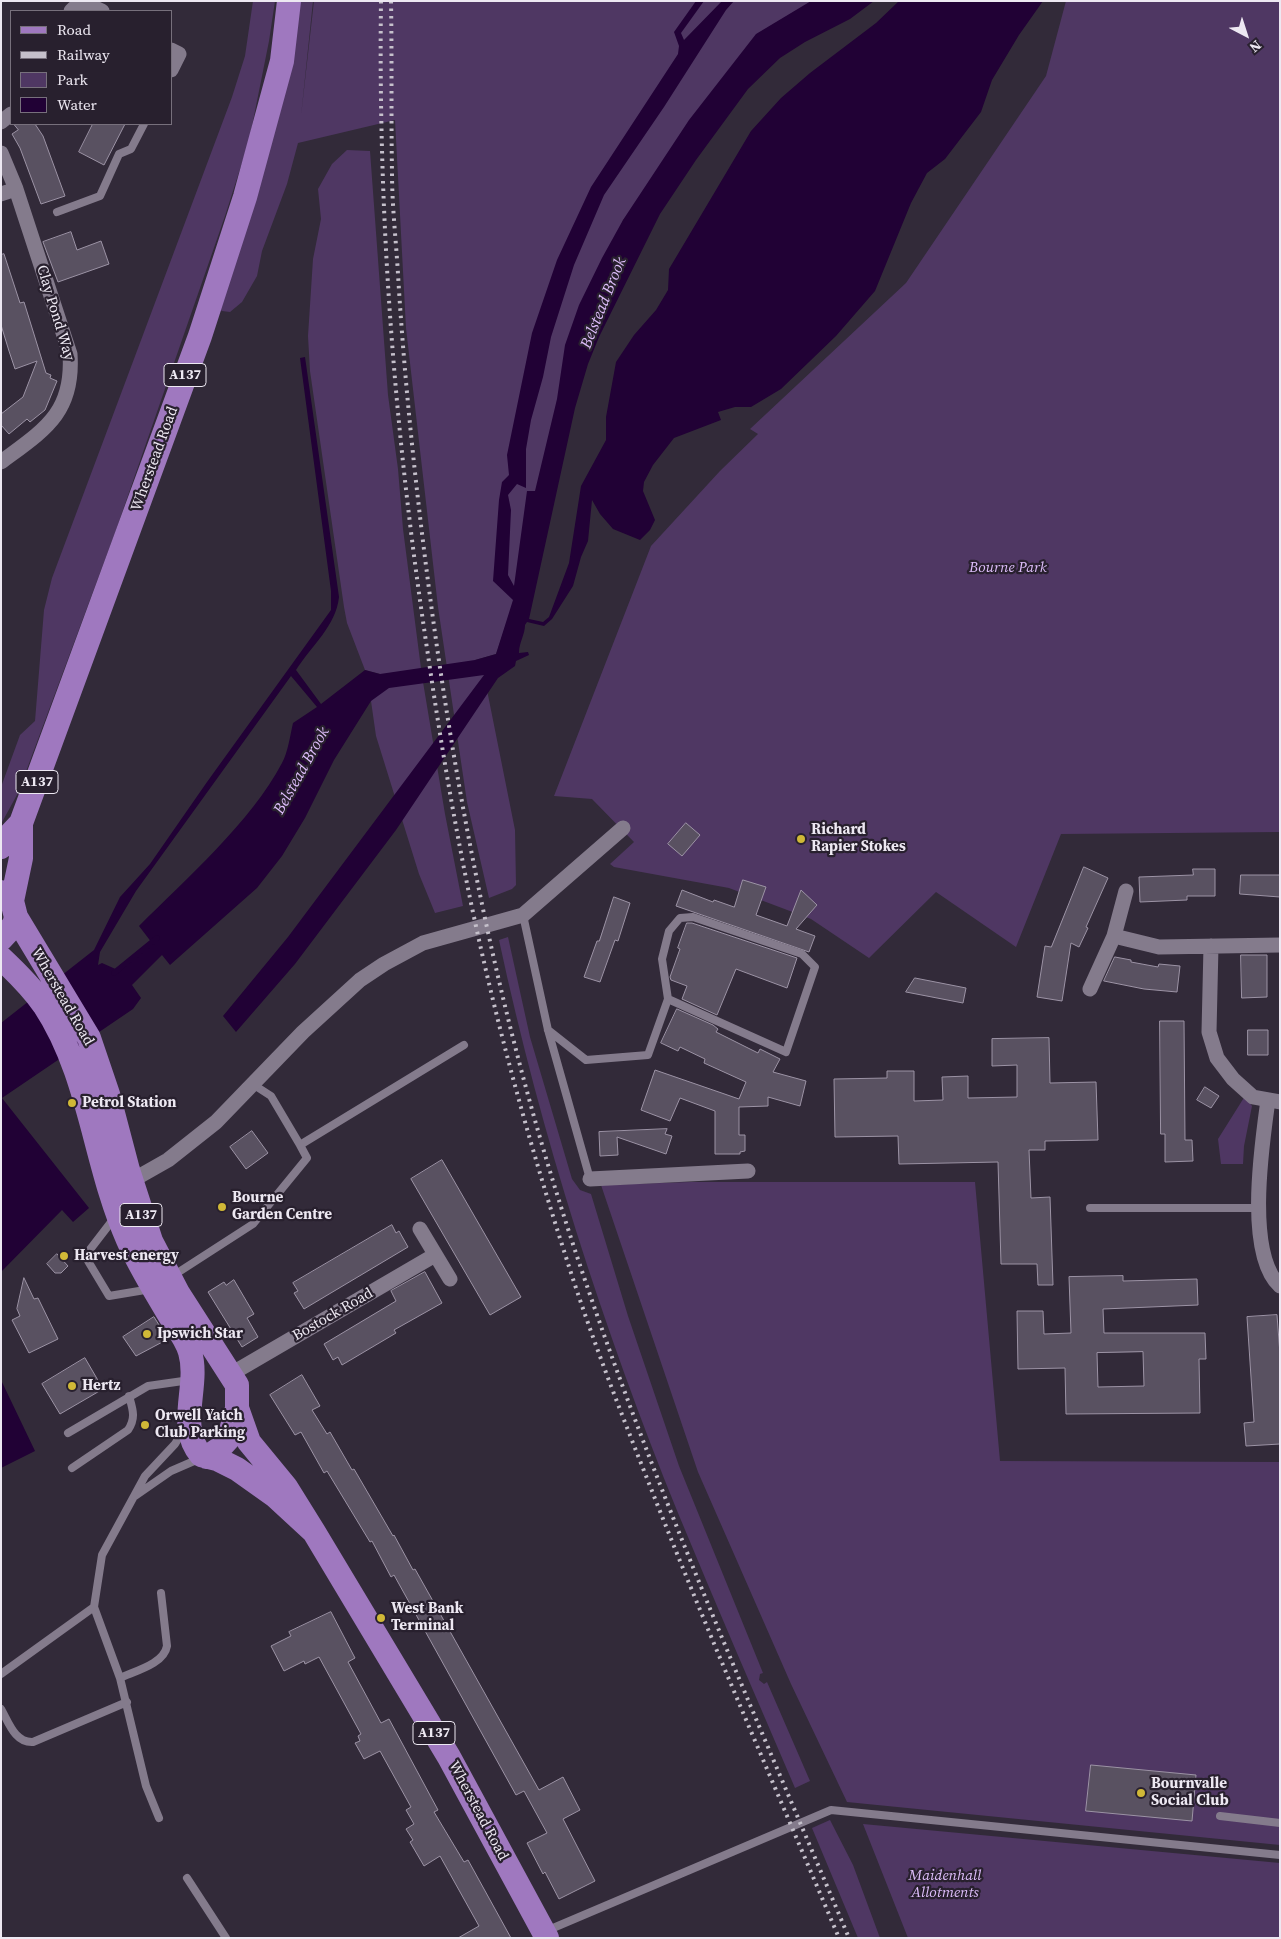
<!DOCTYPE html>
<style>
body{margin:0}
#map{position:relative;width:1281px;height:1939px;overflow:hidden;background:#322a39;font-family:"Source Serif 4",serif}
canvas{display:block}
.frame{position:absolute;inset:0;border:2px solid #ede8f2;pointer-events:none}
.legend{position:absolute;left:10px;top:10px;width:162px;height:115px;box-sizing:border-box;background:#28202e;border:1px solid #77707c;margin:0;padding:6px 9px;list-style:none;font-size:15px;color:#ede8f2}
.legend li{display:flex;align-items:center;gap:10px;height:25px}
.legend b{width:25px;border:1px solid #77707c}
.north{position:absolute;left:1221px;top:10px;width:50px;height:50px;-webkit-text-stroke:4px #28202e;paint-order:stroke;rotate:140deg;font-size:14px;font-weight:700;line-height:20px;text-align:center;color:#ede8f2}
.north::after{content:'';display:block;margin:auto;width:18px;height:22px;background:#ede8f2;clip-path:polygon(50% 0,100% 100%,50% 72%,0 100%)}
</style>
<div id="map">
<canvas width="1281" height="1939"></canvas>
<div class="frame"></div>
<ul class="legend">
<li><b style="height:6px;background:#9f78bf"></b>Road</li>
<li><b style="height:6px;background:#c5c0cb"></b>Railway</li>
<li><b style="height:14px;background:#4f3763"></b>Park</li>
<li><b style="height:14px;background:#210135"></b>Water</li>
</ul>
<div class="north">N</div>
</div>
<script>
const g = document.querySelector('canvas').getContext('2d');
g.lineJoin = 'round';
function fillPath(path, color) { g.fillStyle = color; g.fill(path, 'evenodd'); }
function strokePath(path, color, width, dash) { g.strokeStyle = color; g.lineWidth = width; g.lineCap = dash ? 'butt' : 'round'; g.setLineDash(dash || []); g.stroke(path); }
function write(font, color, halo, rows, align = 'center') {
  g.font = font + ' "Source Serif 4",serif'; g.lineWidth = 4.5; g.setLineDash([]); g.textBaseline = 'middle'; g.strokeStyle = halo; g.fillStyle = color; for (const [text, x, y, turn = 0] of rows) {
    g.save(); g.translate(x, y); g.rotate((+turn || 0) * Math.PI / 180); g.textAlign = isNaN(turn) ? turn : align; if (halo) g.strokeText(text, 0, 0); g.fillText(text, 0, 0); g.restore();
  }
}
fillPath(new Path2D(`
 M 253,1 L 275,1 L 269,41 L 249,141 L 225,216 L 116,530 L 18,793 L 1,824 L 1,787 L 20,735 L 35,721 L 44,610 L 52,578 L 232,97 L 245,56 Z
 M 296,1 L 313,1 L 301,116 L 314,1 L 823,1 L 623,220 L 509,616 L 496,654 L 475,660 L 484,675 L 515,830 L 516,885 L 512,889 L 489,898 L 467,802 L 438,607 L 406,328 L 395,120 L 298,143 L 287,184 L 262,251 L 257,276 L 242,302 L 230,312 L 222,311 L 214,306 Z
 M 1066,1 L 1280,1 L 1280,832 L 1061,834 L 1016,947 L 936,892 L 869,958 L 811,919 L 729,888 L 614,867 L 610,864 L 634,842 L 592,799 L 554,796 L 651,546 L 720,471 L 758,434 L 750,429 L 906,283 L 1046,76 Z
 M 347,150 L 370,151 L 388,395 L 398,469 L 403,529 L 422,676 L 445,814 L 463,906 L 435,913 L 419,874 L 376,736 L 371,701 L 380,674 L 365,670 L 347,623 L 344,607 L 310,371 L 308,336 L 313,259 L 321,219 L 318,189 L 332,164 Z
 M 508,937 L 530,1037 L 572,1179 L 580,1190 L 591,1194 L 628,1316 L 679,1466 L 763,1673 L 760,1674 L 759,1680 L 764,1684 L 767,1682 L 810,1781 L 795,1788 C 756,1697 716,1605 678,1513 C 603,1328 541,1136 499,940 Z
 M 1245,1096 L 1252,1106 L 1244,1146 L 1243,1164 L 1221,1164 L 1218,1139 Z
 M 691,1182 L 975,1182 L 1000,1461 L 1280,1462 L 1280,1845 L 847,1802 L 791,1684 L 698,1472 L 601,1185 Z
 M 830,1820 L 853,1865 L 880,1938 L 858,1938 L 812,1828 Z
 M 863,1824 L 1280,1863 L 1280,1938 L 908,1938 Z`), '#4f3763');
fillPath(new Path2D(`
 M 696,1 L 704,1 L 681,33 L 684,40 L 722,1 L 734,1 L 726,10 L 664,107 L 604,195 L 574,265 L 551,337 L 543,377 L 531,420 L 526,449 L 526,488 L 517,484 L 508,495 L 511,510 L 508,575 L 514,586 L 527,491 L 535,491 L 557,399 L 565,345 L 579,305 L 602,258 L 623,220 L 689,120 L 756,34 L 811,1 L 874,1 L 850,19 L 805,42 L 780,58 L 748,89 L 696,160 L 660,214 L 599,337 L 588,364 L 575,408 L 529,619 L 543,622 L 549,617 L 569,563 L 581,486 L 606,440 L 606,417 L 616,362 L 634,335 L 656,310 L 668,290 L 669,269 L 751,131 L 781,98 L 810,73 L 876,23 L 899,1 L 1043,1 L 1019,35 L 992,80 L 981,112 L 945,159 L 927,173 L 911,203 L 875,291 L 836,336 L 781,389 L 751,407 L 735,407 L 718,412 L 721,420 L 674,438 L 653,465 L 644,482 L 643,491 L 655,520 L 650,530 L 640,540 L 613,529 L 600,514 L 592,500 L 588,541 L 581,557 L 573,586 L 552,619 L 544,626 L 527,622 L 525,625 C 525,635 519,642 519,653 L 528,652 L 529,655 L 516,661 L 515,666 L 498,678 L 396,830 L 295,964 L 236,1032 L 223,1016 L 288,937 L 484,675 L 389,688 L 371,701 L 334,760 L 305,818 L 282,856 L 257,888 L 170,965 L 162,955 L 132,985 L 141,998 L 133,1009 L 2,1098 L 89,1208 L 73,1222 L 62,1210 L 1,1272 L 1,1023 L 94,950 L 120,897 L 150,864 L 207,782 L 331,610 L 331,591 L 300,358 L 305,357 L 339,597 C 336,626 311,646 296,670 L 321,704 L 365,670 L 380,674 L 475,660 L 496,654 L 513,600 L 493,581 L 499,500 L 502,482 L 509,475 L 507,455 L 532,333 L 557,260 L 591,187 L 678,54 L 679,46 L 674,32 ZM 291,676 L 317,707 L 293,723 C 290,736 288,752 282,763 C 251,822 186,879 139,926 L 152,943 L 120,971 L 102,963 L 98,965 L 100,952 L 136,891 Z
 M 1,1380 L 35,1451 L 1,1468 Z`), '#210135');
strokePath(new Path2D(`
 M 114,973 L 157,938`), '#210135', 5.5);
const building = new Path2D(`
 M 14,124 L 35,124 L 43,136 L 65,196 L 41,204 L 20,148 L 12,134 L 18,130 Z
 M 93,124 L 125,124 L 104,165 L 79,152 Z
 M 71,232 L 77,250 L 101,241 L 109,264 L 58,282 L 43,242 Z
 M 4,254 L 20,303 L 24,302 L 46,373 L 51,375 L 50,378 L 57,381 L 45,410 L 30,422 L 27,419 L 9,434 L 1,425 L 1,414 L 23,397 L 37,361 L 15,369 L 9,351 L 1,325 L 1,255 Z
 M 686,823 L 700,835 L 682,856 L 668,844 Z
 M 1084,867 L 1108,878 L 1086,927 L 1088,928 L 1079,947 L 1071,943 L 1062,1001 L 1037,997 L 1045,946 L 1051,947 Z
 M 1193,869 L 1215,869 L 1215,896 L 1187,896 L 1187,900 L 1140,902 L 1139,877 L 1193,875 Z
 M 1241,875 L 1280,875 L 1280,897 L 1240,894 Z
 M 743,880 L 766,887 L 756,915 L 787,926 L 801,890 L 817,905 L 796,929 L 815,936 L 809,952 L 676,906 L 682,890 L 713,902 L 714,900 L 734,907 Z
 M 614,897 L 630,903 L 618,941 L 615,940 L 600,982 L 584,977 L 597,941 L 599,941 Z
 M 687,923 L 692,923 L 797,958 L 787,988 L 736,969 L 717,1015 L 682,999 L 687,986 L 671,980 L 670,977 L 680,949 L 678,948 Z
 M 1241,955 L 1267,955 L 1267,997 L 1242,998 Z
 M 1115,957 L 1131,960 L 1131,962 L 1158,967 L 1159,964 L 1180,966 L 1177,992 L 1144,989 L 1104,981 Z
 M 915,978 L 966,988 L 963,1003 L 906,992 Z
 M 677,1009 L 713,1025 L 718,1029 L 716,1032 L 758,1053 L 760,1049 L 780,1059 L 773,1072 L 806,1081 L 800,1106 L 768,1097 L 768,1106 L 739,1107 L 739,1135 L 745,1135 L 745,1151 L 740,1152 L 740,1154 L 715,1154 L 715,1111 L 680,1098 L 670,1121 L 641,1110 L 655,1070 L 739,1099 L 746,1082 L 704,1063 L 705,1059 L 680,1047 L 678,1051 L 661,1043 Z
 M 1160,1021 L 1184,1021 L 1185,1140 L 1192,1140 L 1193,1161 L 1165,1162 L 1165,1134 L 1161,1134 Z
 M 1248,1030 L 1268,1030 L 1268,1055 L 1248,1055 Z
 M 1049,1038 L 1050,1083 L 1096,1082 L 1098,1140 L 1045,1141 L 1045,1150 L 1029,1150 L 1031,1198 L 1050,1197 L 1053,1285 L 1038,1285 L 1037,1264 L 1001,1264 L 998,1162 L 899,1164 L 898,1136 L 835,1137 L 834,1079 L 887,1078 L 887,1071 L 914,1071 L 914,1101 L 943,1100 L 942,1077 L 968,1076 L 968,1098 L 1017,1097 L 1017,1065 L 992,1066 L 992,1039 Z
 M 1205,1087 L 1219,1096 L 1211,1108 L 1197,1100 Z
 M 667,1129 L 665,1134 L 672,1136 L 666,1154 L 617,1137 L 618,1155 L 600,1156 L 599,1132 Z
 M 252,1131 L 268,1153 L 246,1169 L 230,1147 Z
 M 442,1160 L 521,1297 L 490,1315 L 411,1179 Z
 M 392,1225 L 396,1233 L 399,1231 L 408,1247 L 304,1309 L 294,1293 L 298,1291 L 293,1283 Z
 M 57,1254 L 68,1266 L 61,1273 L 55,1273 L 47,1264 Z
 M 425,1272 L 442,1303 L 394,1330 L 396,1333 L 342,1365 L 338,1357 L 333,1360 L 324,1344 L 396,1301 L 391,1291 Z
 M 1123,1276 L 1123,1281 L 1197,1279 L 1198,1305 L 1103,1309 L 1104,1333 L 1205,1333 L 1206,1359 L 1199,1359 L 1200,1413 L 1066,1414 L 1065,1368 L 1018,1369 L 1017,1311 L 1043,1311 L 1044,1334 L 1071,1333 L 1069,1277 ZM 1143,1352 L 1144,1386 L 1098,1387 L 1097,1353 Z
 M 24,1278 L 34,1299 L 38,1298 L 58,1339 L 29,1353 L 12,1320 L 20,1316 L 17,1309 Z
 M 234,1280 L 254,1314 L 247,1318 L 258,1337 L 242,1347 L 208,1292 L 224,1282 L 226,1285 Z
 M 1277,1315 L 1280,1354 L 1280,1444 L 1246,1446 L 1244,1423 L 1254,1422 L 1247,1317 Z
 M 154,1317 L 168,1339 L 136,1356 L 123,1337 Z
 M 85,1358 L 103,1389 L 60,1414 L 42,1384 Z
 M 302,1375 L 320,1406 L 312,1410 L 327,1434 L 330,1432 L 352,1470 L 354,1469 L 393,1536 L 394,1535 L 413,1570 L 415,1569 L 539,1790 L 563,1777 L 580,1810 L 563,1819 L 595,1881 L 559,1899 L 545,1872 L 543,1874 L 527,1843 L 547,1833 L 524,1791 L 516,1795 L 394,1575 L 391,1577 L 372,1541 L 370,1542 L 327,1471 L 324,1473 L 301,1432 L 295,1435 L 270,1395 Z
 M 331,1612 L 355,1658 L 348,1662 L 381,1723 L 389,1719 L 438,1810 L 434,1812 L 464,1862 L 468,1860 L 511,1938 L 458,1938 L 479,1926 L 440,1856 L 424,1866 L 410,1842 L 413,1840 L 406,1829 L 414,1824 L 406,1810 L 411,1807 L 380,1751 L 364,1759 L 355,1743 L 360,1741 L 358,1736 L 361,1734 L 319,1657 L 305,1664 L 304,1661 L 284,1671 L 271,1646 L 291,1636 L 289,1632 Z
 M 1091,1765 L 1196,1775 L 1192,1821 L 1086,1811 Z`);
fillPath(building, '#595161');
strokePath(building, '#9c93a5', 1);
strokePath(new Path2D(`
 M 57,212 L 100,196 L 119,154 L 131,149 L 144,124
 M 523,915 L 548,1030 L 590,1179
 M 548,1030 L 586,1060 L 648,1055 L 668,999 L 786,1052 L 815,967 L 802,954 L 693,917 L 680,918 L 669,931 L 662,959 L 668,999
 M 254,1085 L 271,1096 L 300,1145 L 464,1045
 M 1090,1208 L 1259,1208
 M 115,1217 L 85,1256 L 109,1296 L 151,1289
 M 171,1277 L 253,1224 L 307,1158 L 300,1145
 M 68,1433 L 148,1386 L 190,1380
 M 72,1468 L 128,1430 C 136,1418 133,1410 129,1396
 M 135,1496 L 171,1471 L 201,1458
 M 1,1674 L 94,1607
 M 120,1678 C 135,1671 164,1664 167,1646 L 161,1593
 M 1,1709 C 9,1723 15,1743 33,1742 L 127,1702
 M 1220,1816 L 1280,1823
 M 159,1818 L 146,1786 L 120,1678 L 94,1607 L 102,1555 L 145,1476 L 175,1444 L 184,1429
 M 187,1878 L 226,1938
 M 546,1931 L 831,1810 L 1280,1855`), '#847b8c', 8);
strokePath(new Path2D(`
 M 71,11 L 74,8 L 86,4 L 102,11
 M 171,50 L 179,54 L 171,70
 M 1,122 L 11,114
 M 1,153 L 16,189 L 70,354 C 74,413 44,430 1,462
 M 1,194 L 16,189
 M 1126,891 L 1114,936 L 1159,947 L 1280,945
 M 1211,946 L 1209,1032 L 1217,1058 L 1233,1079 L 1253,1097 L 1280,1102
 M 1090,989 L 1114,936
 M 1268,1100 C 1262,1144 1245,1254 1280,1286
 M 590,1179 L 748,1171
 M 131,1181 L 168,1160 L 216,1122 L 303,1032 L 360,980 L 384,964 L 423,943 L 523,915 L 623,828
 M 420,1229 L 450,1279
 M 231,1374 L 435,1255`), '#847b8c', 15);
strokePath(new Path2D(`
 M 1,847 L 4,841 L 21,823
 M 1,892 L 12,901 L 16,917 L 89,1038 L 108,1094 L 128,1170 L 151,1241 L 178,1293 L 237,1385 L 237,1408 L 229,1438 L 219,1449 L 207,1457
 M 12,901 L 21,858 L 21,823 L 200,336 L 245,197 L 282,61 L 289,1
 M 1,939 L 14,925 L 16,917
 M 1,958 C 17,973 32,988 44,1005 C 91,1076 94,1164 128,1240 C 139,1265 154,1289 168,1313 C 175,1325 186,1338 190,1352 C 200,1386 176,1426 201,1455 L 217,1459 L 237,1469 L 275,1496 L 314,1532
 M 237,1408 L 249,1442 L 286,1487 L 314,1532 L 449,1757 L 547,1938`), '#9f78bf', 24);
strokePath(new Path2D(`
 M 381,1 C 378,220 395,438 428,655 C 440,738 454,821 471,903 C 496,1022 528,1139 565,1254 C 590,1334 621,1413 652,1491 C 711,1641 776,1789 839,1938
 M 391,1 C 392,58 391,116 392,173 C 392,206 396,240 398,274 C 403,358 411,441 421,525 C 446,735 483,944 543,1148 C 623,1419 739,1677 849,1938`), '#c5c0cb', 4, [2.5, 5]);
for (const [x, y, r, color] of [
 [801,839,5,"#d0b837"],
 [72,1103,5,"#d0b837"],
 [222,1207,5,"#d0b837"],
 [64,1256,5,"#d0b837"],
 [147,1334,5,"#d0b837"],
 [72,1386,5,"#d0b837"],
 [145,1425,5,"#d0b837"],
 [381,1618,5,"#d0b837"],
 [1141,1793,5,"#d0b837"]
]) { const dot = new Path2D(); dot.arc(x, y, r, 0, 2 * Math.PI); g.fillStyle = color; g.fill(dot); strokePath(dot, '#28202e', 2); }
for (const [x, y, w] of [
 [185,375,42],
 [37,782,42],
 [141,1215,42],
 [434,1733,42]
]) { const box = new Path2D(); box.roundRect(x - w / 2, y - 11.5, w, 23, 4); g.fillStyle = '#28202e'; g.fill(box); strokePath(box, '#ede8f2', 1); }
write('bold 14px', '#ede8f2', null, [
 ["A137",185,375],
 ["A137",37,782],
 ["A137",141,1215],
 ["A137",434,1733]
]);
write('15px', '#ede8f2', '#28202e', [
 ["Clay Pond Way",55,313,73],
 ["Wherstead Road",155,459,-70],
 ["Wherstead Road",62,997,60],
 ["Bostock Road",333,1315,-30],
 ["Wherstead Road",478,1811,62]
]);
write('italic 15px', '#ddbdfa', '#28202e', [
 ["Bourne Park",1008,568],
 ["Maidenhall",945,1876],
 ["Allotments",945,1893]
]);
write('bold 15px', '#ede8f2', '#28202e', [
 ["Richard",811,830],
 ["Rapier Stokes",811,847],
 ["Petrol Station",82,1103],
 ["Bourne",232,1198],
 ["Garden Centre",232,1215],
 ["Harvest energy",74,1256],
 ["Ipswich Star",157,1334],
 ["Hertz",82,1386],
 ["Orwell Yatch",155,1416],
 ["Club Parking",155,1433],
 ["West Bank",391,1609],
 ["Terminal",391,1626],
 ["Bournvalle",1151,1784],
 ["Social Club",1151,1801]
], 'left');
write('italic 16px', '#ddbdfa', '#28202e', [
 ["Belstead Brook",604,303,-68],
 ["Belstead Brook",302,771,-61]
]);
</script>
